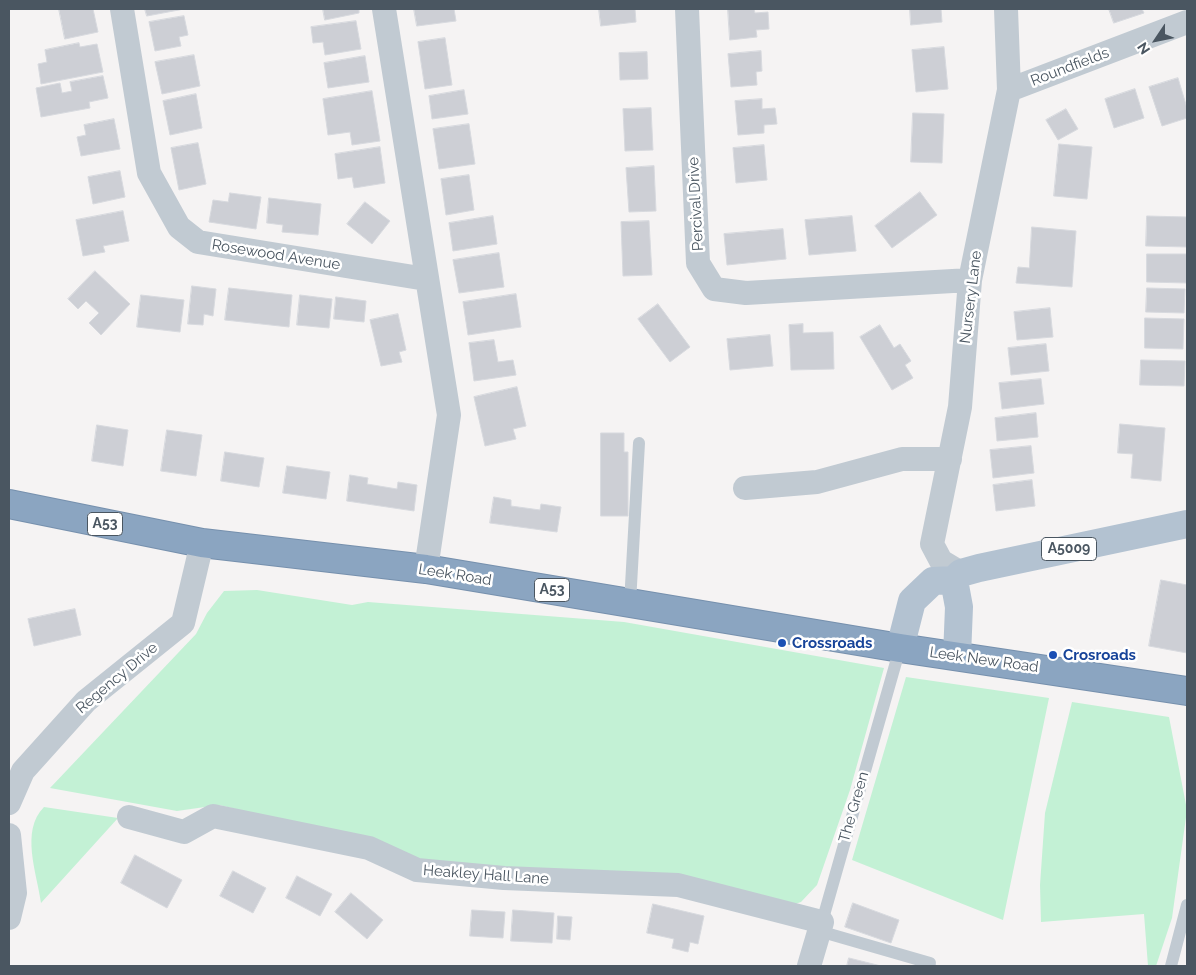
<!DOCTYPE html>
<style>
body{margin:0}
#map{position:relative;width:1196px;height:975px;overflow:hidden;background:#f5f3f3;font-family:Raleway,sans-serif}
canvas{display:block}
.frame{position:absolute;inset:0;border:10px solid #4a5661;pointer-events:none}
.north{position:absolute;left:1131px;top:15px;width:50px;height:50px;-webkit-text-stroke:4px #fff;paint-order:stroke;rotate:236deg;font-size:14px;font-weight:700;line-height:20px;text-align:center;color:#4a5661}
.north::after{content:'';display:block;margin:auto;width:18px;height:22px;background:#4a5661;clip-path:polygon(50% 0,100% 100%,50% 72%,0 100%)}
</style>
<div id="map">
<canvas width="1196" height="975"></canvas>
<div class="frame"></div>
<div class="north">N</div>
</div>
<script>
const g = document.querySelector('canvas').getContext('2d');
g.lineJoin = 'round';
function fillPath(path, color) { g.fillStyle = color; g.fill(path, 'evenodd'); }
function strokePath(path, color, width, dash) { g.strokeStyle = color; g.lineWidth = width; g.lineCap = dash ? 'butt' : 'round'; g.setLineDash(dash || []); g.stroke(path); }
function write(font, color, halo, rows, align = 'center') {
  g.font = font + ' Raleway,sans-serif'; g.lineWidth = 5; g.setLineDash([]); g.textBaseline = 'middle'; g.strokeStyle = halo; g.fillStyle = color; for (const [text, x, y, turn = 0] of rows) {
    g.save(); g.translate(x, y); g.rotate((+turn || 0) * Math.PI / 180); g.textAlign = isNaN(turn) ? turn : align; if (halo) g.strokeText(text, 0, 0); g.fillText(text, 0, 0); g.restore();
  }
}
fillPath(new Path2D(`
 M 257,590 L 352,605 L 368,602 L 624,622 L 884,668 L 850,790 L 817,885 L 801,902 L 786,907 L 419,864 L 366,840 L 219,805 L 177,811 L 50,788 L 196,634 L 207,613 L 224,591 Z
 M 906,677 L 1049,698 L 1003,920 L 852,860 Z
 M 1072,702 L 1169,717 L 1187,810 L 1172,918 L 1156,966 L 1148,966 L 1144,914 L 1041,922 L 1040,885 L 1045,813 Z
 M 44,807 L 118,818 L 41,903 C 37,873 20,831 44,807 Z`), '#c3f1d5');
const building = new Path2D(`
 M 59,9 L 93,9 L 98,32 L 65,39 Z
 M 145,9 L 184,9 L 147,16 Z
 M 323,9 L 359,9 L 359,13 L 325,20 Z
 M 414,9 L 454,9 L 456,21 L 417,26 Z
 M 599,9 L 635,9 L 636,22 L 601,26 Z
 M 728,9 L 754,9 L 755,13 L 768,12 L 769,29 L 756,30 L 757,37 L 730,40 Z
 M 910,9 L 941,9 L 942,22 L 911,25 Z
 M 1109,9 L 1142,9 L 1144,13 L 1114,23 Z
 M 184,16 L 188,35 L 179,37 L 181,46 L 155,51 L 149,22 Z
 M 356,21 L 361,49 L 325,55 L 323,42 L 313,43 L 311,27 Z
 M 445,38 L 452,85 L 425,89 L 418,42 Z
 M 79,43 L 80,47 L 97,44 L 103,72 L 41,84 L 38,64 L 47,62 L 45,50 Z
 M 944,47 L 948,89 L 916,92 L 912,50 Z
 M 761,51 L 762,71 L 756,72 L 757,85 L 731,87 L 728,54 Z
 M 647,52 L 648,79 L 620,80 L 619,53 Z
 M 194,55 L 200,86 L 162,94 L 155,62 Z
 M 365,56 L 369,82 L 328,88 L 324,63 Z
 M 103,76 L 108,98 L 89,102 L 90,108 L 41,117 L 36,88 L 60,83 L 62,93 L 72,91 L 70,82 Z
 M 1178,78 L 1187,108 L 1187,118 L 1162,126 L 1149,87 Z
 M 1135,89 L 1144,118 L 1114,128 L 1105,99 Z
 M 464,90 L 468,114 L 432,119 L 429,96 Z
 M 372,91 L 380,141 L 352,145 L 350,132 L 328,135 L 323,99 Z
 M 196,94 L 202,128 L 170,135 L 163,101 Z
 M 762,99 L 762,109 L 775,108 L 777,124 L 764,125 L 764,133 L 738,135 L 735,101 Z
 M 651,108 L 653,150 L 625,151 L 623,109 Z
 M 1066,109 L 1078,129 L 1058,140 L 1046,120 Z
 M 913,113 L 944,114 L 942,163 L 911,162 Z
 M 114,119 L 120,149 L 81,156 L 77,137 L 86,135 L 84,125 Z
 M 469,124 L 475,164 L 439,169 L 433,129 Z
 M 198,143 L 206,184 L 179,190 L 171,148 Z
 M 1059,144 L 1092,147 L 1087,199 L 1054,196 Z
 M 764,145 L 767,180 L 736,183 L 733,148 Z
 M 380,147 L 385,183 L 354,188 L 352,177 L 338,179 L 335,154 Z
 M 654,166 L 656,211 L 629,212 L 626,168 Z
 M 120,171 L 125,197 L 93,204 L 88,177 Z
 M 469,175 L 474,210 L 446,215 L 441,179 Z
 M 920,192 L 937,215 L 892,248 L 875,226 Z
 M 230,193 L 261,197 L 256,229 L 209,222 L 213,200 L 228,202 Z
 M 269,198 L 321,204 L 318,235 L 282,232 L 283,225 L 267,223 Z
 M 365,202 L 390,221 L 372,244 L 347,224 Z
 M 123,211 L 129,241 L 103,246 L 105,252 L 83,256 L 76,220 Z
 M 493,216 L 497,244 L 453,251 L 449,223 Z
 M 852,216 L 856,251 L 809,255 L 805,220 Z
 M 1147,216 L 1187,217 L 1187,247 L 1146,246 Z
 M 649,221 L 652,275 L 623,276 L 621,222 Z
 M 1032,227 L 1076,231 L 1072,287 L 1016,283 L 1018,267 L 1029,268 Z
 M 783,229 L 786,259 L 727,265 L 724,234 Z
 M 499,253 L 504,287 L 459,293 L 453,260 Z
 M 1147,254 L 1187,254 L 1187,283 L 1147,282 Z
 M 95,271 L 130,304 L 101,335 L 89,323 L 99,313 L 86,301 L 78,309 L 68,299 Z
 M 192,286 L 216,289 L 213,316 L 204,314 L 203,325 L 188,324 Z
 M 229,288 L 292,295 L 289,327 L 225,320 Z
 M 1147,288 L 1185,289 L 1184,313 L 1146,312 Z
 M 516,294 L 521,327 L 468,335 L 463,302 Z
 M 141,295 L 184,300 L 180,332 L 137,327 Z
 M 300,295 L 332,299 L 329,328 L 297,325 Z
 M 336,297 L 366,301 L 364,322 L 334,319 Z
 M 658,304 L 690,347 L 670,362 L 638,319 Z
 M 1050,308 L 1053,337 L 1017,340 L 1014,312 Z
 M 398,314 L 406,350 L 399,352 L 402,362 L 381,366 L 370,320 Z
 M 1145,318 L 1184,319 L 1183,349 L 1145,348 Z
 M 803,324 L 803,333 L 833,332 L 834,369 L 791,370 L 789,325 Z
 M 880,325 L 894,348 L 900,344 L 911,361 L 905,365 L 913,378 L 892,390 L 860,337 Z
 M 770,335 L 773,366 L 730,370 L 727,339 Z
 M 494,340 L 498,362 L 513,360 L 516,375 L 474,381 L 469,343 Z
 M 1046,344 L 1049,371 L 1011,375 L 1008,348 Z
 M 1141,360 L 1185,361 L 1184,386 L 1140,385 Z
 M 1041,379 L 1044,404 L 1002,409 L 999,383 Z
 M 517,387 L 526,426 L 513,429 L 516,439 L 485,446 L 474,397 Z
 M 1036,413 L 1038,437 L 997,441 L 995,418 Z
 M 1120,424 L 1165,428 L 1161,481 L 1131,478 L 1133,454 L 1118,453 Z
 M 97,425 L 128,430 L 123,466 L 92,461 Z
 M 167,430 L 202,435 L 196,476 L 161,471 Z
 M 601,433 L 624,433 L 624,452 L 628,452 L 628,516 L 601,516 Z
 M 1031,446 L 1034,473 L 993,478 L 990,450 Z
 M 225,452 L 264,458 L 259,487 L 221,481 Z
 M 287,466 L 330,472 L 326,499 L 283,493 Z
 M 350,475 L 368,478 L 367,484 L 397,489 L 398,482 L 417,485 L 414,511 L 347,501 Z
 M 1032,480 L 1035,506 L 996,511 L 993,485 Z
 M 494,497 L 511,500 L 511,506 L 540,510 L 541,504 L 561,507 L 557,532 L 490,523 Z
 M 1161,580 L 1187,585 L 1187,653 L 1149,646 Z
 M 75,609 L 81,635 L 34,646 L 28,619 Z
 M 135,855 L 182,880 L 167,908 L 121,883 Z
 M 233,871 L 266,888 L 253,913 L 220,896 Z
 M 297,876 L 332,894 L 320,916 L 286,898 Z
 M 351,893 L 383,920 L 367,939 L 335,912 Z
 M 853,903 L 899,920 L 891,943 L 845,927 Z
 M 653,904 L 704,916 L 698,944 L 690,942 L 688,952 L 672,948 L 674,939 L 647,933 Z
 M 472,910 L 505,912 L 503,938 L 470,936 Z
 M 513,910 L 554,913 L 552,943 L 511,941 Z
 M 558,916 L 572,917 L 570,940 L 557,939 Z
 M 849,958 L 881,966 L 847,966 Z`);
fillPath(building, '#cdcfd5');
strokePath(building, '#d7d9de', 1);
const highway = new Path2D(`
 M 9,504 L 202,543 L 426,569 L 900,648 L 1187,691`);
strokePath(highway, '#7690ad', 30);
strokePath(new Path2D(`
 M 630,603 L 639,443
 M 822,922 L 900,648
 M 819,931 L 930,963
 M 1171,966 L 1187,905`), '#c1cad2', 12);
strokePath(new Path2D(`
 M 122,9 L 149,173 L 179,227 L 198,242 L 426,279
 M 384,9 L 449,415 L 426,569
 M 687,9 L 698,263 L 714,289 L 746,293 L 970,280
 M 1009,90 L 1187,22
 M 745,488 L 817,482 L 902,459 L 950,459
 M 961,573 L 941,561 L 932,544 L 960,407 L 970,280 L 1009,90 L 1006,9
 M 9,803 L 23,771 L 86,701 L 183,623 L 202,543
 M 129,817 L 184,832 L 213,816 L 369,848 L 417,870 L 504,878 L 678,885 L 822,922 L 809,966
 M 9,835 L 15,893 L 9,918`), '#c1cad2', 24);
strokePath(new Path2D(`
 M 954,580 L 959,607 L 957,656
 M 900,648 L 912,601 L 933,581 L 954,580 L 961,573 L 979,568 L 1187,524`), '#b3c2d1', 28);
strokePath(highway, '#8ba5c1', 28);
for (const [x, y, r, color] of [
 [782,643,5,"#1a4fb4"],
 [1053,655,5,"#1a4fb4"]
]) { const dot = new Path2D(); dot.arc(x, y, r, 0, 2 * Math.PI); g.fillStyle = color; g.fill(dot); strokePath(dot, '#fff', 2); }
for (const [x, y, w] of [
 [105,524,35],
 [1069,549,55],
 [552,590,35]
]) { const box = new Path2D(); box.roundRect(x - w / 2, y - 11.5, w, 23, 4); g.fillStyle = '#fff'; g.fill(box); strokePath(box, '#4a5661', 1); }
write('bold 14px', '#4a5661', null, [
 ["A53",105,524],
 ["A5009",1069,549],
 ["A53",552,590]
]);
write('15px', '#4a5661', '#fff', [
 ["Roundfields",1070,67,-21],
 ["Percival Drive",696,204,-93],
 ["Rosewood Avenue",276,255,9],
 ["Nursery Lane",971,297,-83],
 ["Leek Road",455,575,9],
 ["Leek New Road",984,660,8],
 ["Regency Drive",117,678,-40],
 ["The Green",854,807,-74],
 ["Heakley Hall Lane",486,875,4]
]);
write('bold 15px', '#164399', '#fff', [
 ["Crossroads",792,643],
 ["Crosroads",1063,655]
], 'left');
</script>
